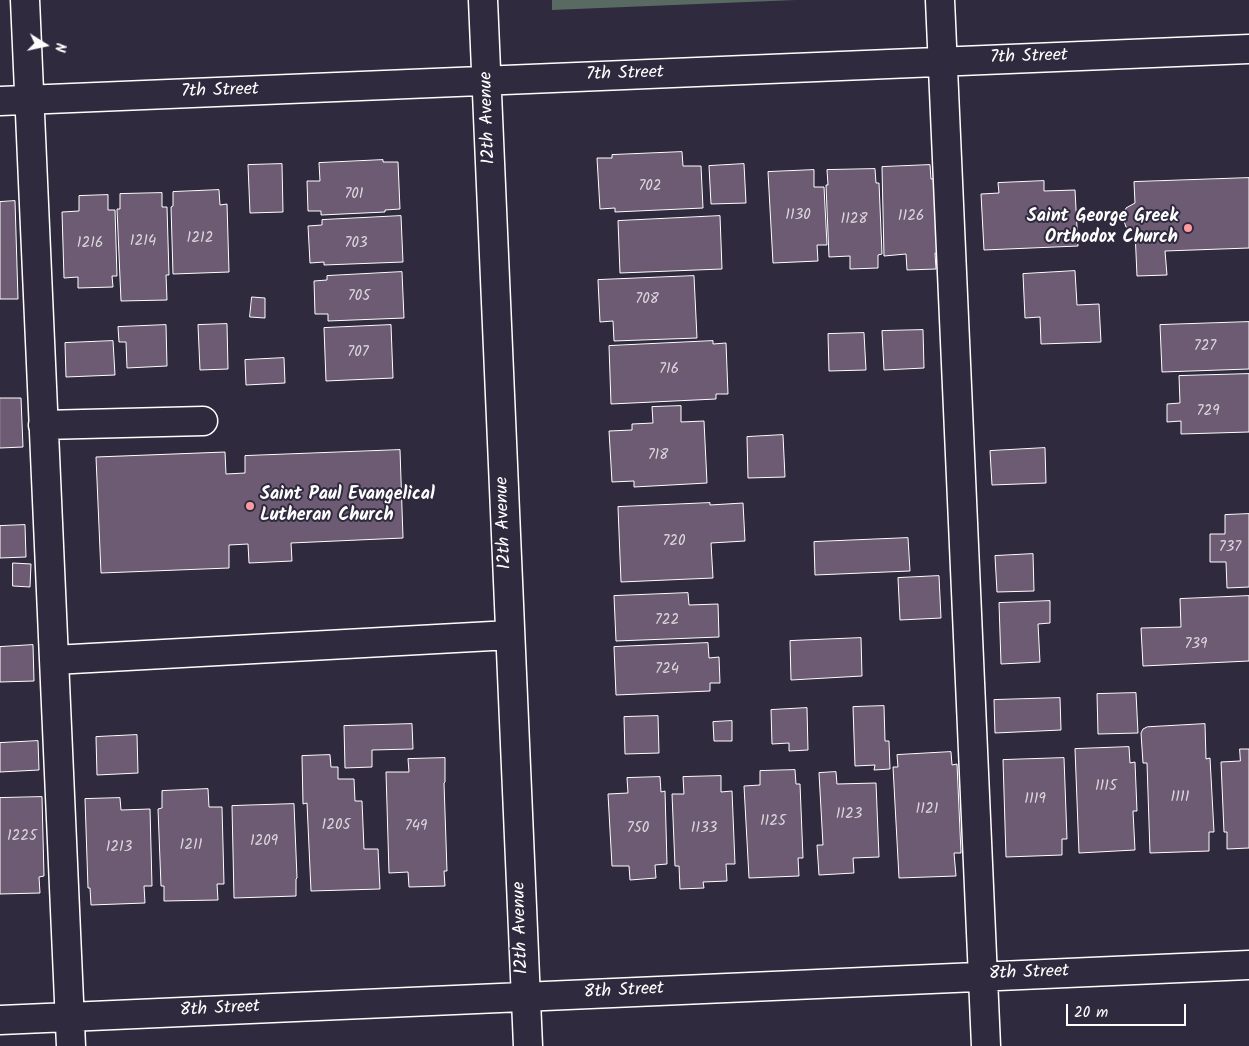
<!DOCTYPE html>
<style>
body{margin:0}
#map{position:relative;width:1249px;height:1046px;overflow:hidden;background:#2f2a3d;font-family:Kalam,sans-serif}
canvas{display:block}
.north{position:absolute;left:20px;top:20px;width:50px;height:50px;-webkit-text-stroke:4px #2f2a3d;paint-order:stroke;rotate:100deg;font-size:14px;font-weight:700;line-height:20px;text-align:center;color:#fff}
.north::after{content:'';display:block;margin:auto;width:18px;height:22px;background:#fff;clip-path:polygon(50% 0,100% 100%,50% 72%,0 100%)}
.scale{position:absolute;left:1066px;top:1004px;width:120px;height:22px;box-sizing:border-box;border:2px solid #fff;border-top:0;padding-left:6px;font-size:15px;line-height:18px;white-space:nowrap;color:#fff;-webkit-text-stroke:4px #2f2a3d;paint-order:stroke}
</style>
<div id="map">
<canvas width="1249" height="1046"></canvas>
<div class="north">N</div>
<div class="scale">20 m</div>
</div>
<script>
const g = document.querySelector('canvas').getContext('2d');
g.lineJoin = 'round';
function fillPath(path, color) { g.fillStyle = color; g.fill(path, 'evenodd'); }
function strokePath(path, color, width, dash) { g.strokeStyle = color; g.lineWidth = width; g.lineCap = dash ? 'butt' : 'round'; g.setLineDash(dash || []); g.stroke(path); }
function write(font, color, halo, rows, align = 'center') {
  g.font = font + ' Kalam,sans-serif'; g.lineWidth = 4; g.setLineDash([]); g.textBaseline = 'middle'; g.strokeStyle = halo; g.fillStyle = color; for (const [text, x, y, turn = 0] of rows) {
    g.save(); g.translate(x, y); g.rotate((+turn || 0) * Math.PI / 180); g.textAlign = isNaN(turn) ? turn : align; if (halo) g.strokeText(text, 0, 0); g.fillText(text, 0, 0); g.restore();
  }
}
fillPath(new Path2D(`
 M 552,0 L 796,0 L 552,10 Z`), '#586a62');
const building = new Path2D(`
 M 682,152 L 683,166 L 701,166 L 703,208 L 615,212 L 615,208 L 600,209 L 597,158 L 612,158 L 612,155 Z
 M 383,160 L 383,162 L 398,162 L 400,209 L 385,210 L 385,212 L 321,215 L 321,211 L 308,211 L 307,181 L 320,181 L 319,163 Z
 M 282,164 L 283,212 L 250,213 L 248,165 Z
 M 744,164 L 746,203 L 711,204 L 709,166 Z
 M 930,165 L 931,179 L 937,179 L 941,253 L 935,253 L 936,269 L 907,270 L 906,254 L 884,256 L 882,167 Z
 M 875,169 L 876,183 L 879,183 L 882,254 L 878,255 L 878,268 L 850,269 L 850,256 L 829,257 L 826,185 L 828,185 L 827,170 Z
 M 814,170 L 814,187 L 824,187 L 827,245 L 817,245 L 818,261 L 773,263 L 768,172 Z
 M 1249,178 L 1249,248 L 1165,251 L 1167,275 L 1137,276 L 1135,231 L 1126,227 L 1123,218 L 1126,208 L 1135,203 L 1134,182 Z
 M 1044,181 L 1044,191 L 1075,190 L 1078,246 L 984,250 L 981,194 L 999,193 L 998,183 Z
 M 219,190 L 220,205 L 227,204 L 229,272 L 173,274 L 171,207 L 173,206 L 173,192 Z
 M 162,193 L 162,207 L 167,207 L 169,275 L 166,275 L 167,300 L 121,301 L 117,209 L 120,209 L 120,194 Z
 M 108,195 L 108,210 L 115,210 L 117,276 L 112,276 L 113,287 L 78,288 L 78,277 L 64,278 L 62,212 L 79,211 L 79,196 Z
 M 15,201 L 18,299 L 0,299 L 0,202 Z
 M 401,216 L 403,262 L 324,265 L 324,262 L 310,263 L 308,226 L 322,225 L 322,220 Z
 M 720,216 L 722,269 L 620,273 L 618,221 Z
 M 1075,271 L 1077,305 L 1099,304 L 1101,342 L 1041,344 L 1040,317 L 1025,318 L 1023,274 Z
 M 402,272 L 404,318 L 328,321 L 328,314 L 315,314 L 314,281 L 327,280 L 327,276 Z
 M 694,276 L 697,338 L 614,341 L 613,321 L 600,322 L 598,280 Z
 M 252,297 L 265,298 L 265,318 L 250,317 Z
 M 1249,322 L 1249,369 L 1162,372 L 1160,325 Z
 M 227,324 L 228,369 L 200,370 L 198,325 Z
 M 166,325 L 167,366 L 127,368 L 126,342 L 119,342 L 118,327 Z
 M 391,325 L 393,378 L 326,381 L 324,328 Z
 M 923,330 L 924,368 L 884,370 L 882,331 Z
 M 864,333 L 866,370 L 829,371 L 828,334 Z
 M 113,341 L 115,375 L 66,377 L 65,343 Z
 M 713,341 L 713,344 L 726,343 L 728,394 L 716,394 L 716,399 L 611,404 L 609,346 Z
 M 284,358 L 285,383 L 246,385 L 245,360 Z
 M 1249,374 L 1249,432 L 1181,434 L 1181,421 L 1167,422 L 1167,404 L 1180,403 L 1179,376 Z
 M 0,398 L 21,398 L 23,447 L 0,448 Z
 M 681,406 L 681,422 L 704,421 L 707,483 L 634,487 L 634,481 L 612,482 L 609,431 L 632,430 L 632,424 L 653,423 L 652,407 Z
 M 783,435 L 785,477 L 748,478 L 747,437 Z
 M 1045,448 L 1046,483 L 992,485 L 990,451 Z
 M 400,450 L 403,538 L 291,543 L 292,561 L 249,563 L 248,544 L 229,545 L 229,568 L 101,573 L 96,457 L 225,452 L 226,474 L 245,473 L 245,456 Z
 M 710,503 L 710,505 L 743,503 L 745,541 L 711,543 L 713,578 L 621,582 L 618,507 Z
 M 1249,514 L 1249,587 L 1227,588 L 1226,562 L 1210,562 L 1210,534 L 1225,534 L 1225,515 Z
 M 25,525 L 26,557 L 0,558 L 0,526 Z
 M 908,538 L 910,571 L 815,575 L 814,542 Z
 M 1033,554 L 1034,591 L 997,592 L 995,556 Z
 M 13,563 L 31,564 L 30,587 L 13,586 Z
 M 939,576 L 941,618 L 900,620 L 898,578 Z
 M 688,593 L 689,605 L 718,604 L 719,637 L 616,641 L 614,596 Z
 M 1249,596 L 1249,661 L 1143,666 L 1141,628 L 1181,627 L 1180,599 Z
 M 1050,601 L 1050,623 L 1038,624 L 1040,662 L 1001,664 L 999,603 Z
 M 861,638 L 862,676 L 791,680 L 790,641 Z
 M 708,643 L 709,658 L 719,657 L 720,683 L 710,683 L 710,691 L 616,695 L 614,647 Z
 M 33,645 L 34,681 L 0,682 L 0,647 Z
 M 1136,693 L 1138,733 L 1098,734 L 1097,694 Z
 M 1060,698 L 1061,730 L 995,733 L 994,700 Z
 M 884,706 L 885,741 L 889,741 L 890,769 L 874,770 L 875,765 L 855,766 L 853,707 Z
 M 807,708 L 808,750 L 789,751 L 789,743 L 772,744 L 771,710 Z
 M 658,716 L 659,753 L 625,754 L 624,717 Z
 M 732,721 L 732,741 L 714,741 L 713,722 Z
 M 412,724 L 413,749 L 372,750 L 372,767 L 345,768 L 344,726 Z
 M 1205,724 L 1206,759 L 1210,758 L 1214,832 L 1209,832 L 1209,851 L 1150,853 L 1147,763 L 1143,763 L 1141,733 L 1143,729 L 1147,727 Z
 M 137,735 L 138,773 L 97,775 L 96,737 Z
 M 38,741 L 39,770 L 0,772 L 0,743 Z
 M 1129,747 L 1130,763 L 1135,762 L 1137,811 L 1133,811 L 1135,850 L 1079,853 L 1075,749 Z
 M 1240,749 L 1249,749 L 1249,848 L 1227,849 L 1227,832 L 1224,832 L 1221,762 L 1240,761 Z
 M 951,752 L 952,765 L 957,764 L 961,853 L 954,853 L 956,876 L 899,878 L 893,767 L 898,767 L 897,755 Z
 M 330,755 L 331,767 L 338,767 L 338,779 L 354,779 L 355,801 L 362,801 L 364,849 L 378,849 L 380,889 L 311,891 L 307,803 L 303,804 L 302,756 Z
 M 445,758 L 445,782 L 444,783 L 447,871 L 444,871 L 445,886 L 409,887 L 408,872 L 389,873 L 386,772 L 409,772 L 408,759 Z
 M 1064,758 L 1067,839 L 1062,839 L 1062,855 L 1006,857 L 1003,760 Z
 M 795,770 L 796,784 L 800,784 L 803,858 L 798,858 L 799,876 L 749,878 L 744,786 L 760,785 L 760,771 Z
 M 836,772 L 837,784 L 876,783 L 879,857 L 853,858 L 854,873 L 819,875 L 817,845 L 823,845 L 819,773 Z
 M 721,776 L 721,792 L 732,791 L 735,864 L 726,864 L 727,881 L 703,882 L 704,888 L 680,889 L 679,866 L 675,866 L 672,794 L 684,794 L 683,777 Z
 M 660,777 L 661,792 L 665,791 L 667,864 L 655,865 L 656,878 L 630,880 L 629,866 L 612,866 L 608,794 L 628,793 L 627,778 Z
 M 208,789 L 209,807 L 222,807 L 224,884 L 217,884 L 218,900 L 164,901 L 164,886 L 161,886 L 158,809 L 162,808 L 162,791 Z
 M 42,797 L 44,876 L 39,877 L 40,893 L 0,894 L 0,798 Z
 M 120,798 L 121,810 L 150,809 L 152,886 L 144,886 L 145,903 L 91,905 L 90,888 L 88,888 L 85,799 Z
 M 294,804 L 297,878 L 296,879 L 296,896 L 234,898 L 232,806 Z`);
fillPath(building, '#6d5a73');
strokePath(building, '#fff', 1);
const minor = new Path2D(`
 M 25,0 L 71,1046
 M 483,0 L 528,1046
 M 940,0 L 986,1046
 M 0,101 L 1249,49
 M 43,425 L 203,421
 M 54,660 L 510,635
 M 0,1020 L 1249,965`);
strokePath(minor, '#fff', 31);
strokePath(minor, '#2f2a3d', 28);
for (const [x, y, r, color] of [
 [1188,228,5,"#ff9aa2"],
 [250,506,5,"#ff9aa2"]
]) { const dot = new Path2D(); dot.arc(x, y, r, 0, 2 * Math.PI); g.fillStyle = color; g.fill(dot); strokePath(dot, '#2f2a3d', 2); }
write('15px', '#dad6dc', null, [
 ["702",650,187],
 ["701",354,195],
 ["1130",798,216],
 ["1126",911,217],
 ["1128",854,220],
 ["1212",200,239],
 ["1214",143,242],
 ["1216",90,244],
 ["703",356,244],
 ["705",359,297],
 ["708",647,300],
 ["727",1205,347],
 ["707",358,353],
 ["716",669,370],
 ["729",1208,412],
 ["718",658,456],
 ["720",674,542],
 ["737",1230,548],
 ["722",667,621],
 ["739",1196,645],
 ["724",667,670],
 ["1115",1106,787],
 ["1111",1180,798],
 ["1119",1035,800],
 ["1121",927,810],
 ["1123",849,815],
 ["1125",773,822],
 ["1205",336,826],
 ["749",416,827],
 ["750",638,829],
 ["1133",704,829],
 ["1225",22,837],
 ["1209",264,842],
 ["1211",191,846],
 ["1213",119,848]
]);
write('18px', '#fff', '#2f2a3d', [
 ["7th Street",1029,58,-2],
 ["7th Street",625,75,-2],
 ["7th Street",220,92,-2],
 ["12th Avenue",489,118,-92],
 ["12th Avenue",505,523,-92],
 ["12th Avenue",522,928,-92],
 ["8th Street",1029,974,-2],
 ["8th Street",624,992,-3],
 ["8th Street",220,1010,-3]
]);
write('bold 18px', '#fff', '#2f2a3d', [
 ["Saint George Greek",1178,218],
 ["Orthodox Church",1178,239],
 ["Saint Paul Evangelical",260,496,"left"],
 ["Lutheran Church",260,517,"left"]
], 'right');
</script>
